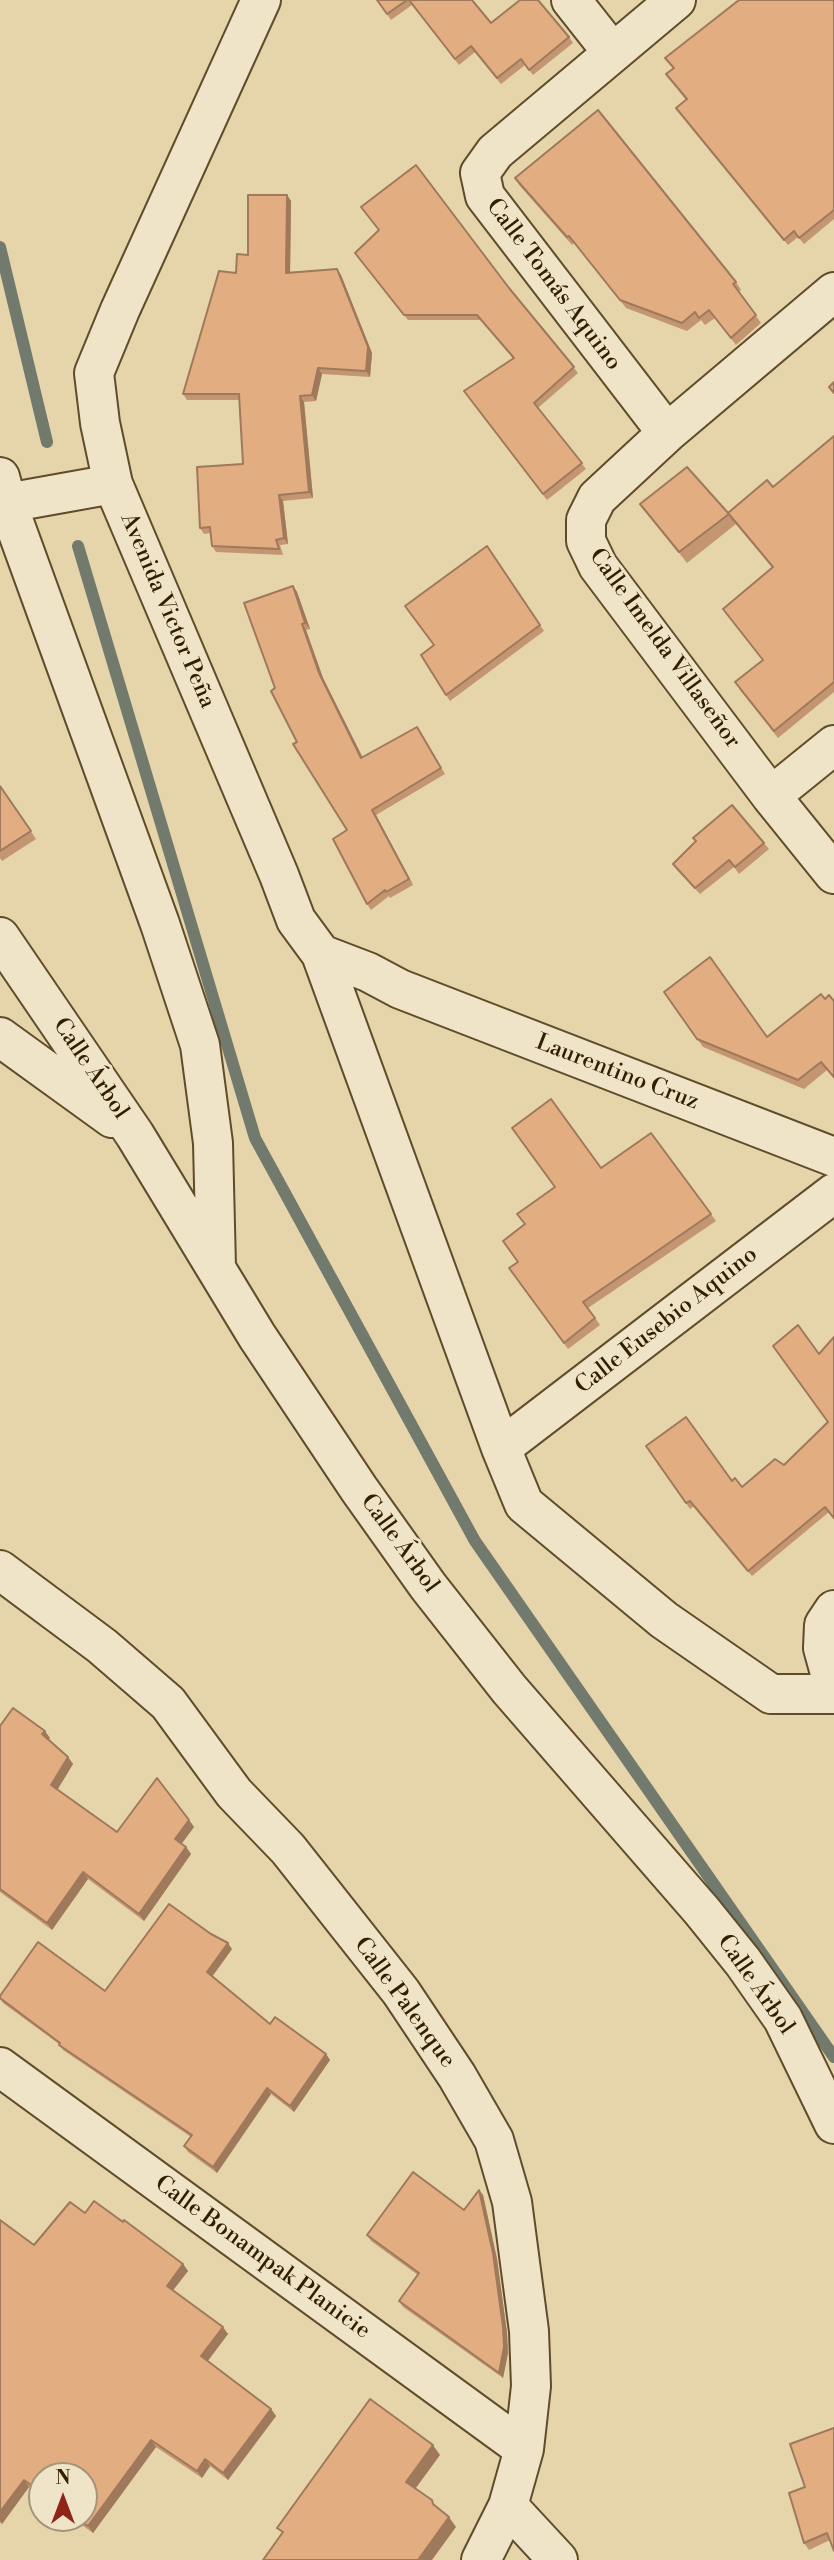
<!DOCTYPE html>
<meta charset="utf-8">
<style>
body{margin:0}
#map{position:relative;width:834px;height:2560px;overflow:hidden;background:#e6d5aa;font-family:"Libre Bodoni",serif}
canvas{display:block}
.north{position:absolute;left:28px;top:2462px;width:70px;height:70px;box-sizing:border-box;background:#efe4c8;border:2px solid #a39578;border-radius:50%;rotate:0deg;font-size:19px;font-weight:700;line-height:28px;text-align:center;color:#321e00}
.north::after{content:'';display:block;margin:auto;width:24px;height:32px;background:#8f2418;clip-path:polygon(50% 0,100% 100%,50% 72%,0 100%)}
</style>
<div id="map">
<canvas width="834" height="2560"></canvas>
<div class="north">N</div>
</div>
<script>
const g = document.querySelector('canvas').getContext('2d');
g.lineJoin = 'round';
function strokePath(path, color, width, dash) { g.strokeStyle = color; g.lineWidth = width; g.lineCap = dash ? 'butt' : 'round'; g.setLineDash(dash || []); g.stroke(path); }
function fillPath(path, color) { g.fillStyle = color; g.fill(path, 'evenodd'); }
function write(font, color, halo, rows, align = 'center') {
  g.font = font + ' "Libre Bodoni",serif'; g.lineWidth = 6; g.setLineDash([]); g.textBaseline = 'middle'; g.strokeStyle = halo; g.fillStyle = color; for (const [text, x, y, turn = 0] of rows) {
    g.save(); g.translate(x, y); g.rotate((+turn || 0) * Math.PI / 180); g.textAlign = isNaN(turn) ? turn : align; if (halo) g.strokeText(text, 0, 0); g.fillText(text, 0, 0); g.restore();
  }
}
strokePath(new Path2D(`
 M 0,247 L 47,442
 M 78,546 L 255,1138 L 475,1541 L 834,2057`), '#72796d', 12);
const minor = new Path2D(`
 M 261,0 L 120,310 L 94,373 L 100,423 L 113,484 L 279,875 L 296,920 L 321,954 L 368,972 L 400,989 L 834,1157
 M 571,0 L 612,52
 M 834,292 L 667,433 L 597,498 L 586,520 L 586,541 L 598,566 L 771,796 L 834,874
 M 667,433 L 485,196 L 480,173 L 495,152 L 676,0
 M 0,477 L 7,503 L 160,924 L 200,1045 L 213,1143 L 216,1267
 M 7,503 L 113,484
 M 771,796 L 834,745
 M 0,937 L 135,1135 L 257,1336 L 359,1489 L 428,1586 L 509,1689 L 702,1911 L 743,1962 L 783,2019 L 834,2124
 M 321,954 L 501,1448 L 524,1504 L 664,1620 L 771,1694 L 834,1694
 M 0,1037 L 112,1118
 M 501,1448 L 834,1193
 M 0,1570 L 102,1646 L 168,1703 L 234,1793 L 288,1849 L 401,1992 L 457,2076 L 494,2140 L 512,2202 L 529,2331 L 531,2386 L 524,2449 L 508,2506 L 481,2560
 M 834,1610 L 824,1625 L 823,1648 L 834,1688
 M 0,2067 L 524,2449
 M 508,2506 L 558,2560`);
strokePath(minor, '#5f4c2a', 42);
strokePath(minor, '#efe4c8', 38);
fillPath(new Path2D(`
 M 377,0 L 472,0 L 491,23 L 569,37 L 573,43 L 533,75 L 525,65 L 501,84 L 475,52 L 459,65 L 412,5 L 391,20 Z
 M 834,0 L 834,219 L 804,244 L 798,237 L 788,245 L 676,108 L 686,100 L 666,74 L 673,68 L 665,58 Z
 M 515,178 L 736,282 L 741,290 L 739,292 L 761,323 L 736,345 L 715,318 L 705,325 L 701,320 L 687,331 L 626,308 L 574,243 L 572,245 L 520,186 Z
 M 287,195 L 291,201 L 290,272 L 337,269 L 341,275 L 372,353 L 370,377 L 322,374 L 316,401 L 304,402 L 313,498 L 283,501 L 288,544 L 280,545 L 283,555 L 216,552 L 212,546 L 211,533 L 204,534 L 200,528 L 243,464 L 240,400 L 187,400 L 183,394 L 236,273 Z
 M 359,258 L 509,288 L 578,373 L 538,408 L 586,469 L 547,500 L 464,391 L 513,358 L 481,320 L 408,320 Z
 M 834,436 L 834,692 L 778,738 L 739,689 L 763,660 L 773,568 L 733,520 L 736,524 L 687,563 L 640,504 L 728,513 L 773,487 Z
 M 487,546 L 544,631 L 450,701 L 446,695 L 434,645 Z
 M 293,586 L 297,592 L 310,629 L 306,630 L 323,678 L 362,758 L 421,733 L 445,774 L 376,815 L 413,885 L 390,898 L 389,896 L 371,910 L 367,904 L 347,830 L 297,742 Z
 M 0,786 L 36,839 L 2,861 L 0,858 Z
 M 693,838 L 764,843 L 769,849 L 739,874 L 734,867 L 700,894 L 678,871 L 673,864 L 696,842 Z
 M 664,992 L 767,1037 L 825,999 L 834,1001 L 834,1079 L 827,1070 L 804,1089 L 703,1047 Z
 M 651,1133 L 716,1221 L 588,1308 L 600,1325 L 568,1349 L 509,1268 L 518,1262 L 525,1224 Z
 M 834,1337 L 834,1519 L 829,1512 L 752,1576 L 694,1506 L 690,1509 L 646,1446 L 732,1481 L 742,1487 L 784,1465 L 827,1422 L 819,1354 Z
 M 0,1726 L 50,1738 L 49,1739 L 68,1757 L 73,1764 L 57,1790 L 117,1832 L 189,1820 L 194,1827 L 181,1844 L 186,1847 L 191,1854 L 144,1921 L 88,1879 L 52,1930 L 0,1892 Z
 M 232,1949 L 212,1977 L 270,2024 L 326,2054 L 330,2060 L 294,2112 L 271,2094 L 217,2173 L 188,2152 L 184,2146 L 191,2137 L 63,2050 L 59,2044 L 3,2003 L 0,1999 L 105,1991 Z
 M 479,2190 L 483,2195 L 497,2259 L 507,2333 L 508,2353 L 503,2378 L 403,2307 L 399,2301 L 418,2275 L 371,2241 L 367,2235 L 464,2210 Z
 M 85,2213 L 183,2264 L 188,2271 L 173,2290 L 228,2334 L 208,2361 L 271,2409 L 276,2416 L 228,2480 L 210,2466 L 202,2478 L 156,2447 L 93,2533 L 72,2518 L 84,2518 L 42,2476 L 42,2496 L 29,2487 L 2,2524 L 0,2522 L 0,2220 L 34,2245 Z
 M 790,2444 L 830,2540 L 809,2550 L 804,2543 L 805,2487 Z`), '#c39570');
fillPath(new Path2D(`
 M 287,195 L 291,201 L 290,278 L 286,273 Z
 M 337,269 L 341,275 L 372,353 L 370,377 L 366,371 Z
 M 318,368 L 322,374 L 316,401 L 312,395 Z
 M 300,396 L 304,402 L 313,498 L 309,492 Z
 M 279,495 L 283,501 L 288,544 L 284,538 Z
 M 293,586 L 297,592 L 310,629 L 305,623 Z
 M 302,624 L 306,630 L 323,678 L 366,764 L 361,758 L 319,673 Z
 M 372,810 L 376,815 L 413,885 L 409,879 Z
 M 45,1731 L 50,1738 L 47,1741 L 42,1734 Z
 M 68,1757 L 73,1764 L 56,1792 L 51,1785 Z
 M 189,1820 L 194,1827 L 180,1846 L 175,1839 Z
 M 186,1847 L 191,1854 L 144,1921 L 139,1914 Z
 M 83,1872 L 88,1879 L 52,1930 L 47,1923 Z
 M 228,1943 L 232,1949 L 211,1978 L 207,1972 Z
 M 326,2054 L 330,2060 L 294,2112 L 290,2106 Z
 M 267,2088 L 271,2094 L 217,2173 L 213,2167 Z
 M 479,2190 L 483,2195 L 497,2259 L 507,2333 L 508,2353 L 503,2378 L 499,2373 Z
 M 183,2264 L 188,2271 L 171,2293 L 167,2286 Z
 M 223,2327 L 228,2334 L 206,2363 L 201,2356 Z
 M 271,2409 L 276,2416 L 228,2480 L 223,2473 Z
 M 151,2440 L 156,2447 L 93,2533 L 88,2526 Z
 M 433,2445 L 440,2455 L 413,2492 L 406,2482 Z
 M 205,2459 L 210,2466 L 202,2478 L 197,2471 Z
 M 24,2480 L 29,2487 L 2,2524 L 0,2521 L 0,2512 Z
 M 449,2517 L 456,2527 L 432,2560 L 418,2560 Z`), '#9f795b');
const building = new Path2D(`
 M 377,0 L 407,0 L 387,14 Z
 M 409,0 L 472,0 L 491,23 L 520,0 L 538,0 L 569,37 L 529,70 L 521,59 L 497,78 L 471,46 L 455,59 Z
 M 739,0 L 834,0 L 834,210 L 799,238 L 794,231 L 784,240 L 676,108 L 687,99 L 666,74 L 674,68 L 665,58 Z
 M 598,110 L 736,282 L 733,284 L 756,315 L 731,338 L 709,310 L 699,318 L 695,312 L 682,323 L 620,300 L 569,236 L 567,237 L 515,178 Z
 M 416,165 L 509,288 L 574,367 L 534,403 L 582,463 L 543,494 L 464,391 L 514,358 L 477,315 L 404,315 L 355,253 L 379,230 L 361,207 Z
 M 248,195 L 287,195 L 286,273 L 337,269 L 368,347 L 366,371 L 318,368 L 312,395 L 300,396 L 309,492 L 279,495 L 284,538 L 276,540 L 279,549 L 212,546 L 210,527 L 200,528 L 197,467 L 243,464 L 239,394 L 183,394 L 219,271 L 236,273 L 237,254 L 248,255 Z
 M 834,382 L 834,393 L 829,387 Z
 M 834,436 L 834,682 L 774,731 L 735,682 L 763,660 L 723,609 L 773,567 L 728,513 L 767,480 L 773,487 Z
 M 687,467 L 729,514 L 679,552 L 640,504 Z
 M 487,546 L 540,625 L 446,695 L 421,655 L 434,645 L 405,606 Z
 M 293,586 L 305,623 L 302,624 L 319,673 L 361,758 L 417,727 L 441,768 L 372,810 L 409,879 L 386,892 L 385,890 L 367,904 L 333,839 L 347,830 L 293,744 L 297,742 L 271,691 L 275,688 L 244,603 Z
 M 0,786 L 31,831 L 0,851 Z
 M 732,805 L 764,843 L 735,867 L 729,860 L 695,888 L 673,864 L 696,841 L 693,838 Z
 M 710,957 L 767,1037 L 821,994 L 825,999 L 829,995 L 834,1001 L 834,1077 L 821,1062 L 798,1080 L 697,1039 L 664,992 Z
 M 551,1099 L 601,1168 L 651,1133 L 711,1214 L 583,1302 L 595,1318 L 564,1343 L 509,1268 L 518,1262 L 503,1241 L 525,1224 L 517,1214 L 555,1187 L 512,1128 Z
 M 798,1325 L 819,1354 L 834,1337 L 834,1518 L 825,1507 L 748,1571 L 690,1501 L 686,1503 L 646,1446 L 686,1417 L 732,1481 L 735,1478 L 742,1487 L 775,1459 L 784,1465 L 828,1422 L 773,1346 Z
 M 13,1708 L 45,1731 L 42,1734 L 68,1757 L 51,1785 L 117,1832 L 157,1778 L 189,1820 L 175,1839 L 186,1847 L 139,1914 L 83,1872 L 47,1923 L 0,1889 L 0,1726 Z
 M 169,1904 L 211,1934 L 228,1943 L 207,1972 L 270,2024 L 275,2017 L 326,2054 L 290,2106 L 267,2088 L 213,2167 L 184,2146 L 192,2135 L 59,2045 L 60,2043 L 0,1998 L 0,1996 L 38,1942 L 105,1991 Z
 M 413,2172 L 464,2210 L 479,2190 L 493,2253 L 503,2327 L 504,2347 L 499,2373 L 399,2301 L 419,2273 L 367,2235 Z
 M 94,2201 L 123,2222 L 124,2220 L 183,2264 L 167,2286 L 223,2327 L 201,2356 L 271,2409 L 223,2473 L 205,2459 L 197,2471 L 151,2440 L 88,2526 L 77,2518 L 84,2518 L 84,2476 L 42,2476 L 42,2493 L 24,2480 L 0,2512 L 0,2220 L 34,2245 L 70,2202 L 85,2213 Z
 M 370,2399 L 433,2445 L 406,2482 L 432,2500 L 433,2504 L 449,2517 L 418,2560 L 263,2560 L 283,2532 L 277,2528 Z
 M 834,2428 L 834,2551 L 827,2533 L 804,2543 L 789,2493 L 805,2487 L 790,2444 Z`);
fillPath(building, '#e3ad82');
strokePath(building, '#9f795b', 2);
write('23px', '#321e00', '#efe4c8', [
 ["Calle Tomás Aquino",553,285,53],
 ["Avenida Victor Peña",167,611,67],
 ["Calle Imelda Villaseñor",664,649,54],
 ["Calle Árbol",90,1069,56],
 ["Laurentino Cruz",617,1073,21],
 ["Calle Eusebio Aquino",667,1321,-38],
 ["Calle Árbol",399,1544,54],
 ["Calle Árbol",755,1985,55],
 ["Calle Palenque",404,2003,54],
 ["Calle Bonampak Planicie",262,2258,36]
]);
</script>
